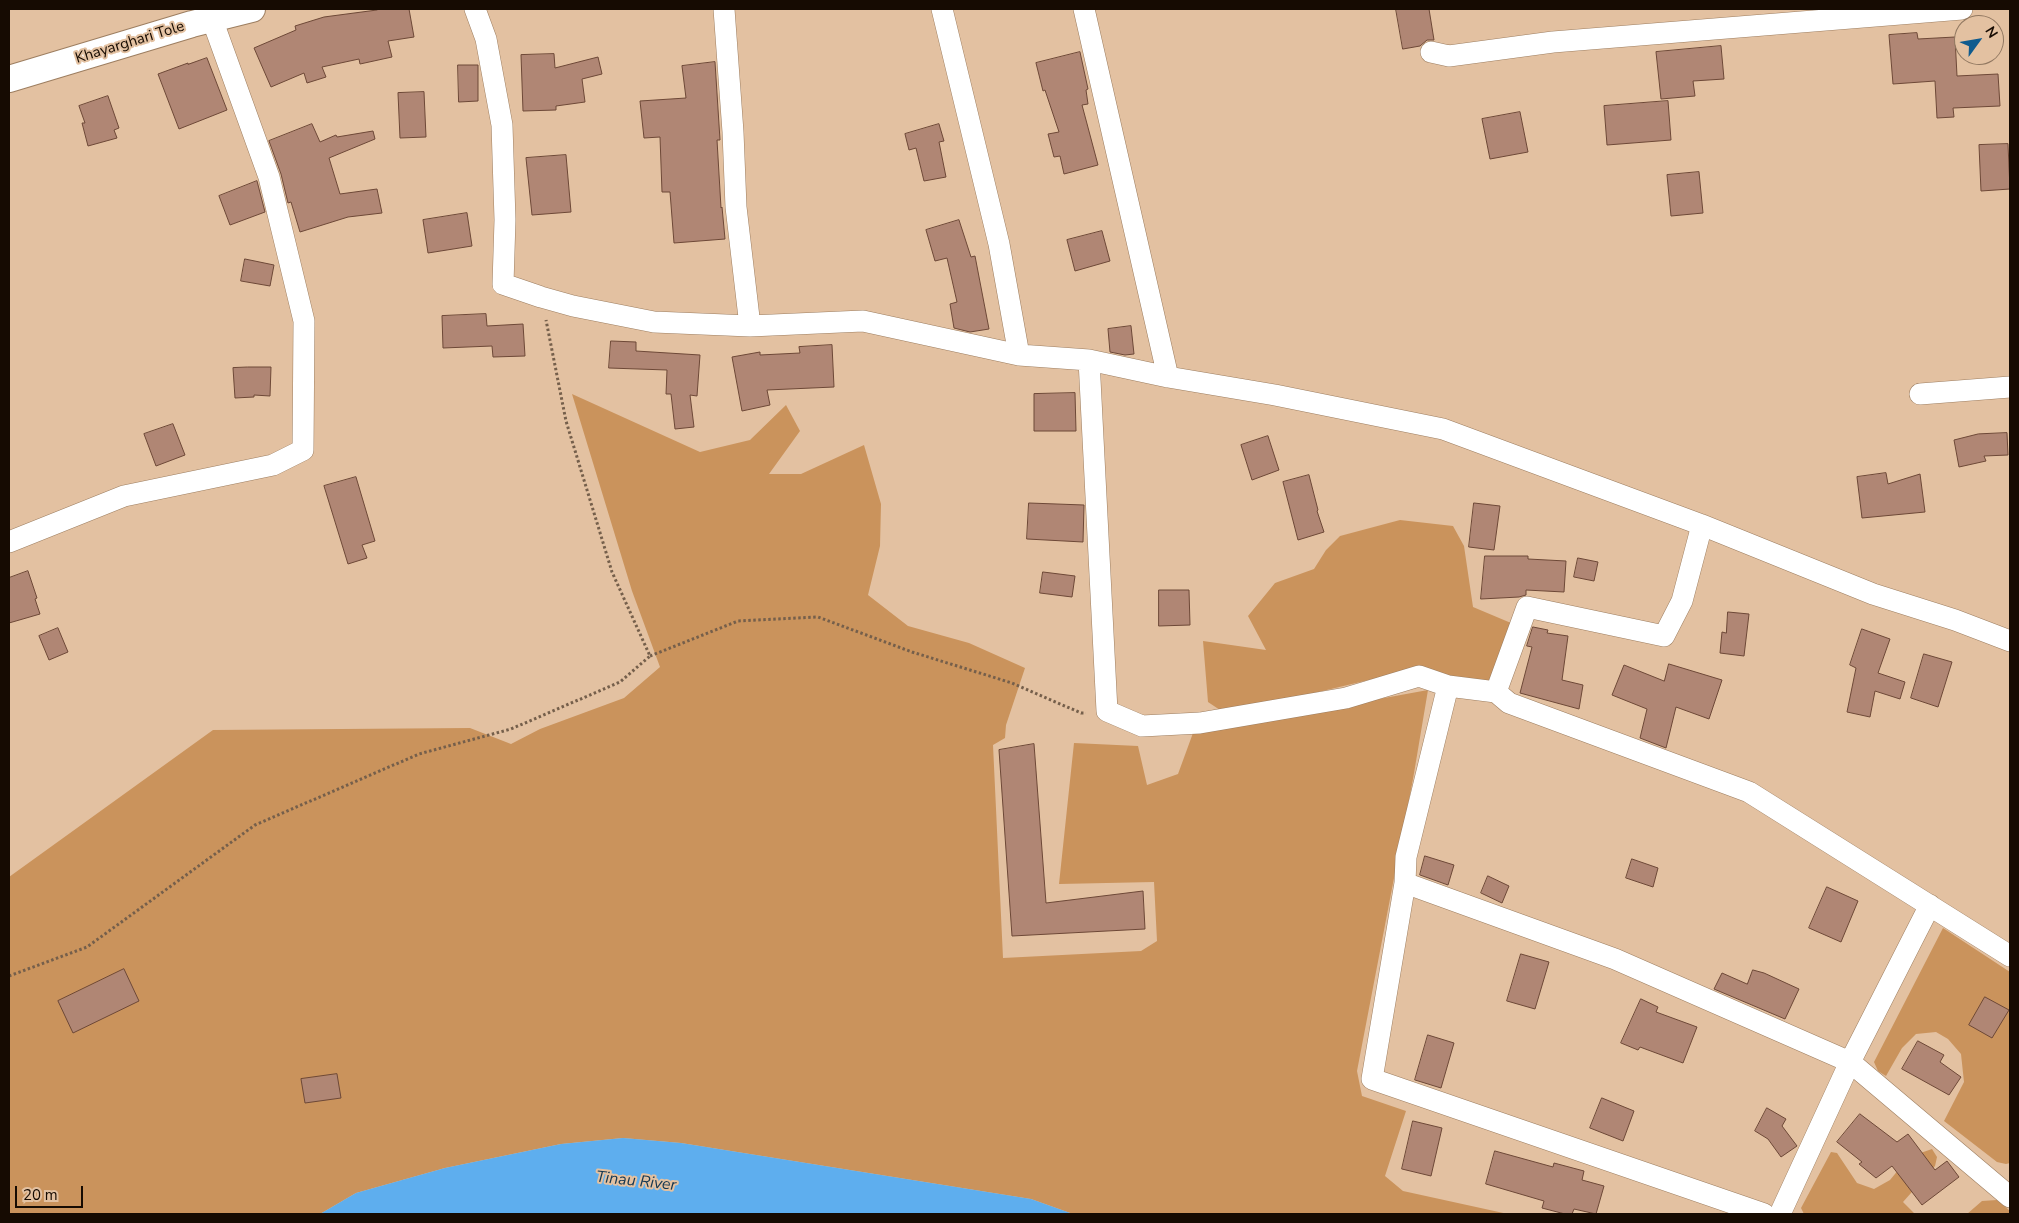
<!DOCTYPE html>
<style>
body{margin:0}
#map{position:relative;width:2019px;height:1223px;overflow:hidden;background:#e3c1a1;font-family:"Nunito Sans",sans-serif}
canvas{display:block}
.frame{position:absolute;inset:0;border:10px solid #160b02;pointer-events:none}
.north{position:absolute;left:1954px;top:15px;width:50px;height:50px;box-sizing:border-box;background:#e3c1a1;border:1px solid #917861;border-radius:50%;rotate:58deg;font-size:14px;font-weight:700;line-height:20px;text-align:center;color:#160b02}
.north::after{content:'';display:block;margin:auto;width:18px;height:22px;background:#0f5b8e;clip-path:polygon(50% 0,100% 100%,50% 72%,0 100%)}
.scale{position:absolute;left:15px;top:1186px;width:68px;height:22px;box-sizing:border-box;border:2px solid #160b02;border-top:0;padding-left:6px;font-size:15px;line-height:18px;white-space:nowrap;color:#160b02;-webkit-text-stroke:4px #e3c1a1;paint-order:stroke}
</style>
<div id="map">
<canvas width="2019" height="1223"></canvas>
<div class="frame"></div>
<div class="north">N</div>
<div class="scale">20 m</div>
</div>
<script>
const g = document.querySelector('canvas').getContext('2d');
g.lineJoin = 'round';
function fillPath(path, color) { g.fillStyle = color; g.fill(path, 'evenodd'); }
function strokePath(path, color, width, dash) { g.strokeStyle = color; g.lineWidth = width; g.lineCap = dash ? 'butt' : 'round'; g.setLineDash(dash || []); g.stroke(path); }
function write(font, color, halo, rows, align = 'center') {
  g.font = font + ' "Nunito Sans",sans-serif'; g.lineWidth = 4; g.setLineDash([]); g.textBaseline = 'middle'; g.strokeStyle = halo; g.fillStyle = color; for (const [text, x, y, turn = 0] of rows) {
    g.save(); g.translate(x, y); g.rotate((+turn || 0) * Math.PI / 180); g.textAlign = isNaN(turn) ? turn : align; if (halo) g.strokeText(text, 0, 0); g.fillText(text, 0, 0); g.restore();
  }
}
fillPath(new Path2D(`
 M 572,394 L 700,452 L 750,440 L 786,405 L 800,431 L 769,474 L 801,474 L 864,445 L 881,504 L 880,546 L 868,595 L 908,626 L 969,643 L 1025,668 L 1006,725 L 1005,738 L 993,745 L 1003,958 L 1141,951 L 1157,941 L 1154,882 L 1059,884 L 1074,743 L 1138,746 L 1147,785 L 1178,774 L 1193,733 L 1428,690 L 1413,779 L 1357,1071 L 1362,1096 L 1406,1111 L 1385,1176 L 1403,1191 L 1508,1214 L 1073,1214 L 1031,1199 L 681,1143 L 623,1138 L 561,1144 L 445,1168 L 356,1193 L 320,1214 L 9,1214 L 9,877 L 213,730 L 470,728 L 511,744 L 540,729 L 624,698 L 660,667 L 632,591 Z
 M 1400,520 L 1453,526 L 1464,546 L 1473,607 L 1511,623 L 1493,684 L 1461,682 L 1419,668 L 1226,714 L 1208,702 L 1203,641 L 1266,650 L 1248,616 L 1275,583 L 1314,569 L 1326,550 L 1340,536 Z
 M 1943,928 L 2010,972 L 2010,1163 L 2006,1164 L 1997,1162 L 1944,1121 L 1964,1082 L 1961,1054 L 1948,1039 L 1936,1032 L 1916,1034 L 1902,1048 L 1886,1076 L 1878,1071 L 1874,1062 Z
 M 1932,1149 L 1937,1157 L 1935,1166 L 1903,1202 L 1915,1214 L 1804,1214 L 1801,1208 L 1831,1152 L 1837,1153 L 1857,1183 L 1874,1189 L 1890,1180 L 1909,1157 Z
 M 1997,1200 L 2010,1211 L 2010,1214 L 1967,1214 L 1982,1201 Z`), '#ca935c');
fillPath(new Path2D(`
 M 623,1138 L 681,1143 L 1031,1199 L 1073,1214 L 320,1214 L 356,1193 L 445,1168 L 561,1144 Z`), '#5eaeee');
const building = new Path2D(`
 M 377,9 L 409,9 L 414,37 L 388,41 L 392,57 L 360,64 L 359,59 L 322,67 L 326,77 L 307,83 L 304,73 L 271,87 L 254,48 L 296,30 L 295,26 L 324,17 L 377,10 Z
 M 1396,9 L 1429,9 L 1434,40 L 1427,40 L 1420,46 L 1403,49 Z
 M 1917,33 L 1918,39 L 1955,37 L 1957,76 L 1998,74 L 2000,106 L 1953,108 L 1954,117 L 1937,118 L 1935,81 L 1893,84 L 1889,35 Z
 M 1721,46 L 1724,79 L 1693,81 L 1695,96 L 1661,99 L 1656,52 Z
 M 1080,52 L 1088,89 L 1086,90 L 1088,104 L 1082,105 L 1098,165 L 1064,174 L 1060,156 L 1054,157 L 1048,134 L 1059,132 L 1045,90 L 1043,91 L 1036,63 Z
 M 554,54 L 555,68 L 598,57 L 602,74 L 582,79 L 585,102 L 556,106 L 556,110 L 523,111 L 521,55 Z
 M 207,58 L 227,110 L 179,129 L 158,74 L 188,63 L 188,64 Z
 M 715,62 L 720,140 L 717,140 L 721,208 L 722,207 L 725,239 L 674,243 L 670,192 L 662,192 L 660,137 L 644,138 L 640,101 L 686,98 L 682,66 Z
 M 458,65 L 478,65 L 478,101 L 459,102 Z
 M 424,92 L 426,137 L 400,138 L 398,93 Z
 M 108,96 L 119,128 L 114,130 L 117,138 L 88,146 L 82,123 L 85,123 L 79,106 Z
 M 1668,101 L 1671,140 L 1607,145 L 1604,106 Z
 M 1520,112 L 1528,152 L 1490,159 L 1482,119 Z
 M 312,124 L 320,142 L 336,135 L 337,137 L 373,131 L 375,139 L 329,158 L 340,194 L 377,189 L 382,213 L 348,217 L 300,232 L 291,202 L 288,203 L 281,174 L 269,141 Z
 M 939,124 L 944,141 L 939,142 L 946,177 L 924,181 L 916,148 L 909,150 L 905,134 Z
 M 2008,144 L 2010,189 L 1981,191 L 1979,145 Z
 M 566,155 L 571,212 L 532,215 L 526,158 Z
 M 1699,172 L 1703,213 L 1671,216 L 1667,175 Z
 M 257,181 L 265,212 L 230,225 L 219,196 Z
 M 467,213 L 472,246 L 428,253 L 423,220 Z
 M 959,220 L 971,257 L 975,256 L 989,329 L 970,332 L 954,328 L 950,304 L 957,302 L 947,258 L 935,261 L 926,230 Z
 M 1102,231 L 1110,261 L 1075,271 L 1067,240 Z
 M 245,259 L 274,265 L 270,286 L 241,281 Z
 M 486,314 L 487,326 L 523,324 L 525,356 L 493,357 L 492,346 L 443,348 L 442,316 Z
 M 1131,326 L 1134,354 L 1125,355 L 1110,352 L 1108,329 Z
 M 611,341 L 636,342 L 636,351 L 700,355 L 697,396 L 690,395 L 694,427 L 675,429 L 671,394 L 666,394 L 667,370 L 609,368 Z
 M 832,345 L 834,387 L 767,390 L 770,405 L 742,411 L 732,357 L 760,352 L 760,355 L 800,353 L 799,347 Z
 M 248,367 L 271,367 L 270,396 L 254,395 L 254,397 L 235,398 L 233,368 Z
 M 1075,393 L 1076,431 L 1034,431 L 1034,394 Z
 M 173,424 L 185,455 L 156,466 L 144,434 Z
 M 2007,433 L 2008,455 L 1984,456 L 1986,461 L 1959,467 L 1954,440 L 1978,434 Z
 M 1268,436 L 1279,470 L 1252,480 L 1241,445 Z
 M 1886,473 L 1888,484 L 1920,474 L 1925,512 L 1862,518 L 1857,477 Z
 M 1309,475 L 1318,510 L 1317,511 L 1324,532 L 1298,540 L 1283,482 Z
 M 356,477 L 375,541 L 362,545 L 367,558 L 348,564 L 324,486 Z
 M 1029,503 L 1084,505 L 1083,542 L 1027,539 Z
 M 1474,503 L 1500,506 L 1494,550 L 1469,547 Z
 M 1485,556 L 1528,556 L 1528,559 L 1566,561 L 1564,592 L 1526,590 L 1526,595 L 1519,597 L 1481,599 Z
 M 1578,558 L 1598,562 L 1594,581 L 1574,577 Z
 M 28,571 L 37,598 L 35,599 L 40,614 L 9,623 L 9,578 Z
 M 1043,572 L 1075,576 L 1072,597 L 1040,593 Z
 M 1159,590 L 1189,590 L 1190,625 L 1159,626 Z
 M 1728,612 L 1749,614 L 1744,656 L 1720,653 L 1722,632 L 1726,633 Z
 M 1533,627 L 1548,630 L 1547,633 L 1568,636 L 1562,680 L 1583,685 L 1579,709 L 1520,693 L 1532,647 L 1527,646 Z
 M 58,628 L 68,652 L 49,660 L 39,636 Z
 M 1862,629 L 1890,639 L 1878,673 L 1905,682 L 1900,699 L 1875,691 L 1870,717 L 1847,712 L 1856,668 L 1850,665 Z
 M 1924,654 L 1952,662 L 1938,707 L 1911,698 Z
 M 1669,664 L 1722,680 L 1709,719 L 1676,707 L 1666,748 L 1640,738 L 1647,709 L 1612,695 L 1624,665 L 1664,681 Z
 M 1034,744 L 1046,903 L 1143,891 L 1145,929 L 1012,936 L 999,750 Z
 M 1425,856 L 1454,865 L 1448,885 L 1420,875 Z
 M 1632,859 L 1658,868 L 1653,887 L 1626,878 Z
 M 1488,876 L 1509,886 L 1502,903 L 1481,893 Z
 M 1827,887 L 1858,901 L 1841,942 L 1809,928 Z
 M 1521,954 L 1549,962 L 1535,1009 L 1507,1001 Z
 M 124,969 L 139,1001 L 73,1033 L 58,1001 Z
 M 1753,970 L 1764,973 L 1799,989 L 1785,1019 L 1714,989 L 1722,973 L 1747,984 Z
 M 1985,997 L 2009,1010 L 1992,1038 L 1969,1025 Z
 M 1641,999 L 1658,1007 L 1656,1012 L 1697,1027 L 1683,1063 L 1640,1047 L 1638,1050 L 1621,1043 Z
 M 1428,1035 L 1454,1043 L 1441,1088 L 1415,1080 Z
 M 1918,1041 L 1944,1055 L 1940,1062 L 1961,1077 L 1949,1095 L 1902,1069 Z
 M 337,1074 L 341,1098 L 305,1103 L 301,1079 Z
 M 1602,1098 L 1634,1111 L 1623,1141 L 1590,1128 Z
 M 1767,1108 L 1786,1119 L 1782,1126 L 1797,1146 L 1781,1157 L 1768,1139 L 1755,1131 Z
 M 1860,1114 L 1897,1142 L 1908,1134 L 1935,1170 L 1947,1161 L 1959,1177 L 1922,1205 L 1892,1166 L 1876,1178 L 1859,1164 L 1862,1162 L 1837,1142 Z
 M 1413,1121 L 1442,1128 L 1431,1176 L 1402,1169 Z
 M 1495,1151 L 1553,1167 L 1554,1163 L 1584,1171 L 1582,1180 L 1604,1186 L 1596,1214 L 1574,1209 L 1572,1214 L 1565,1214 L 1542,1208 L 1544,1201 L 1486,1184 Z`);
fillPath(building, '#b08674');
strokePath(building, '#6d4837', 1);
const minor = new Path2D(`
 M 475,9 L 486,39 L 502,125 L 505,220 L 503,284 L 541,297 L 573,306 L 654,322 L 750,326 L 863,321 L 1019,355 L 1089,360 L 1168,377 L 1275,395 L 1443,429 L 1702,525 L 1873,594 L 1955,620 L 2010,641
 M 724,9 L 733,132 L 736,207 L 750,326
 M 942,9 L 999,244 L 1019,355
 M 1084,9 L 1168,377
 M 1431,52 L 1449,56 L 1553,42 L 1962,9
 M 1089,360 L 1107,711 L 1142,726 L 1200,723 L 1346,698 L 1419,676 L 1448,686 L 1496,692 L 1509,703 L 1749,792 L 2010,956
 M 1920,394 L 2010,387
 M 9,542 L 124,496 L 273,465 L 303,450 L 304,321 L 269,177 L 212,19
 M 1448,686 L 1406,857 L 1405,883 L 1372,1079 L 1764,1214
 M 1496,692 L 1527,607 L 1664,636 L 1682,601 L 1702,525
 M 1405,883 L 1615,959 L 1850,1062 L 2010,1197
 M 1780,1214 L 1850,1062 L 1930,905`);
const tertiary = new Path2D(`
 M 9,79 L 192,24 L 252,9`);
strokePath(minor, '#9d7e60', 22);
strokePath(tertiary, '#9d7e60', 28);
strokePath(new Path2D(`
 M 650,656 L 738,621 L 818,617 L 912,652 L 1012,683 L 1081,713 L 1086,713
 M 9,976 L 87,947 L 255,825 L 419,754 L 511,729 L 620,682 L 650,656 L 612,572 L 566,421 L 546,320`), '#755f4b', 3, [2.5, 2.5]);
strokePath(minor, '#fff', 21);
strokePath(tertiary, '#fff', 26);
write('15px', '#160b02', '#e3c1a1', [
 ["Khayarghari Tole",130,43,-17]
]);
write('italic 16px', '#153751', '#e3c1a1', [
 ["Tinau River",636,1182,6]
]);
</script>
